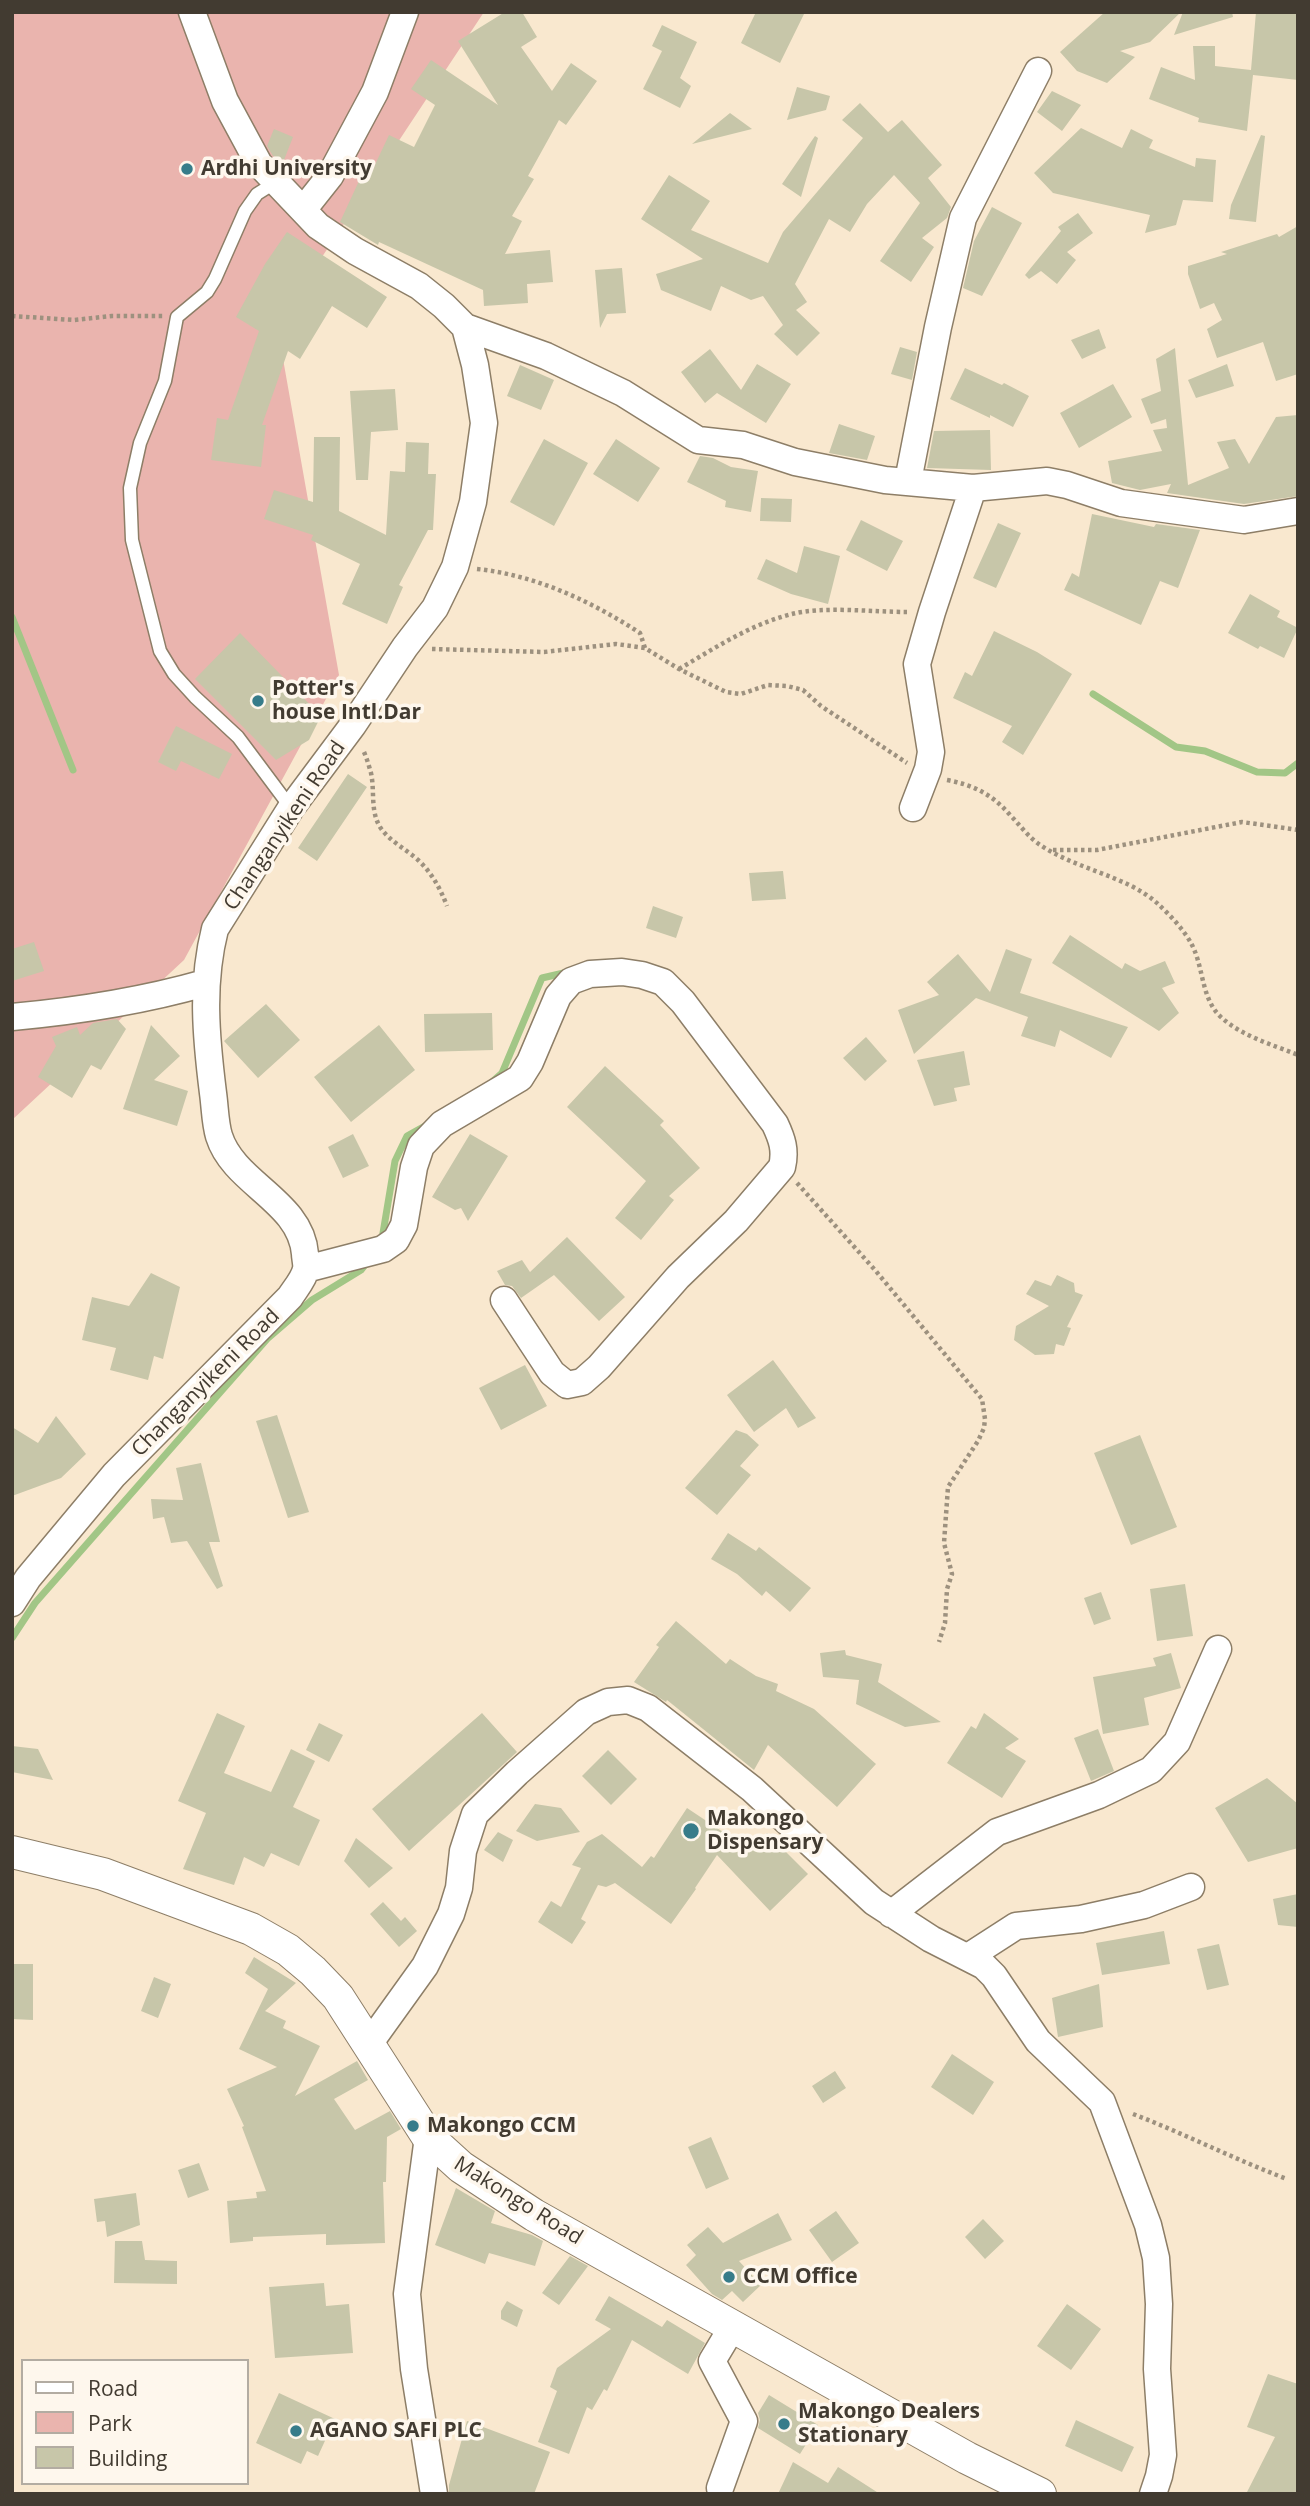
<!DOCTYPE html>
<style>
body{margin:0}
#map{position:relative;width:1310px;height:2506px;overflow:hidden;background:#f9e8cf;font-family:"Open Sans",sans-serif}
canvas{display:block}
.frame{position:absolute;inset:0;border:14px solid #423b31;pointer-events:none}
.legend{position:absolute;left:21px;top:2359px;width:228px;height:126px;box-sizing:border-box;background:#fef7ed;border:2px solid #b3aca2;margin:0;padding:9px 12px;list-style:none;font-size:21px;color:#423b31}
.legend li{display:flex;align-items:center;gap:14px;height:35px}
.legend b{width:35px;border:2px solid #b3aca2}
</style>
<div id="map">
<canvas width="1310" height="2506"></canvas>
<div class="frame"></div>
<ul class="legend">
<li><b style="height:9px;background:#fff"></b>Road</li>
<li><b style="height:19px;background:#eab4ae"></b>Park</li>
<li><b style="height:19px;background:#c7c6a9"></b>Building</li>
</ul>
</div>
<script>
const g = document.querySelector('canvas').getContext('2d');
g.lineJoin = 'round';
function fillPath(path, color) { g.fillStyle = color; g.fill(path, 'evenodd'); }
function strokePath(path, color, width, dash) { g.strokeStyle = color; g.lineWidth = width; g.lineCap = dash ? 'butt' : 'round'; g.setLineDash(dash || []); g.stroke(path); }
function write(font, color, halo, rows, align = 'center') {
  g.font = font + ' "Open Sans",sans-serif'; g.lineWidth = 7; g.setLineDash([]); g.textBaseline = 'middle'; g.strokeStyle = halo; g.fillStyle = color; for (const [text, x, y, turn = 0] of rows) {
    g.save(); g.translate(x, y); g.rotate((+turn || 0) * Math.PI / 180); g.textAlign = isNaN(turn) ? turn : align; if (halo) g.strokeText(text, 0, 0); g.fillText(text, 0, 0); g.restore();
  }
}
fillPath(new Path2D(`
 M 12,12 L 484,12 L 277,325 L 339,675 L 184,960 L 12,1120 Z`), '#eab4ae');
strokePath(new Path2D(`
 M 12,617 L 73,770
 M 1093,694 L 1176,747 L 1205,751 L 1257,772 L 1285,773 L 1298,763
 M 493,1081 L 502,1073 L 542,978 L 568,972
 M 382,1239 L 395,1161 L 407,1136 L 425,1126
 M 12,1638 L 35,1603 L 268,1338 L 312,1300 L 361,1270 L 368,1261`), '#a2c686', 7);
fillPath(new Path2D(`
 M 505,12 L 522,12 L 537,37 L 521,47 L 552,91 L 571,63 L 597,81 L 566,125 L 559,120 L 528,176 L 534,179 L 512,216 L 522,221 L 505,254 L 550,250 L 553,282 L 527,284 L 528,303 L 484,306 L 483,290 L 379,242 L 378,245 L 340,222 L 365,168 L 372,171 L 389,135 L 414,147 L 435,105 L 411,89 L 431,60 L 498,105 L 458,41 Z
 M 756,12 L 805,12 L 780,63 L 741,43 Z
 M 1105,12 L 1181,12 L 1150,42 L 1120,51 L 1135,57 L 1107,83 L 1077,71 L 1060,52 Z
 M 1183,12 L 1232,12 L 1233,17 L 1174,35 Z
 M 1256,12 L 1298,12 L 1298,80 L 1253,75 L 1247,131 L 1198,122 L 1199,118 L 1149,99 L 1161,67 L 1195,80 L 1193,46 L 1215,46 L 1215,66 L 1251,70 Z
 M 662,25 L 697,42 L 680,78 L 691,86 L 680,108 L 643,89 L 662,51 L 652,46 Z
 M 797,87 L 830,96 L 826,110 L 787,120 Z
 M 1052,91 L 1081,105 L 1062,131 L 1037,112 Z
 M 860,103 L 888,132 L 902,120 L 942,165 L 928,178 L 951,207 L 947,218 L 922,238 L 934,247 L 911,282 L 880,261 L 920,203 L 894,175 L 867,204 L 850,232 L 829,219 L 795,284 L 807,302 L 796,310 L 820,333 L 797,356 L 774,334 L 783,325 L 763,296 L 751,300 L 721,286 L 711,311 L 661,290 L 656,274 L 703,259 L 641,219 L 669,175 L 710,201 L 691,230 L 768,263 L 783,232 L 863,138 L 842,120 Z
 M 730,113 L 752,129 L 692,144 Z
 M 1081,128 L 1122,148 L 1131,129 L 1153,140 L 1149,148 L 1195,167 L 1196,158 L 1216,160 L 1213,202 L 1183,200 L 1176,225 L 1145,233 L 1150,215 L 1053,193 L 1034,173 Z
 M 274,129 L 293,137 L 284,160 L 273,156 L 267,146 Z
 M 1261,135 L 1265,136 L 1256,222 L 1229,219 L 1231,205 Z
 M 815,136 L 818,138 L 801,197 L 782,184 Z
 M 992,207 L 1022,223 L 982,296 L 963,288 L 974,241 Z
 M 1078,213 L 1093,233 L 1067,252 L 1076,260 L 1057,284 L 1041,271 L 1029,279 L 1025,275 L 1061,231 L 1058,227 Z
 M 1298,226 L 1298,374 L 1276,381 L 1263,342 L 1217,358 L 1207,329 L 1222,320 L 1214,303 L 1200,309 L 1188,274 L 1188,266 L 1227,254 L 1221,252 L 1277,234 L 1279,237 Z
 M 287,232 L 387,297 L 367,328 L 332,306 L 300,359 L 288,351 L 262,425 L 266,425 L 261,467 L 211,460 L 217,418 L 228,420 L 259,331 L 236,317 L 265,264 Z
 M 622,268 L 626,313 L 607,314 L 600,328 L 595,270 Z
 M 1099,329 L 1106,348 L 1082,359 L 1071,340 Z
 M 900,347 L 917,352 L 912,380 L 891,374 Z
 M 1175,348 L 1188,485 L 1229,468 L 1217,442 L 1235,439 L 1249,464 L 1276,417 L 1298,415 L 1298,496 L 1244,504 L 1167,493 L 1171,484 L 1140,490 L 1112,483 L 1108,461 L 1162,451 L 1153,430 L 1167,428 L 1166,419 L 1151,424 L 1141,399 L 1161,391 L 1156,359 Z
 M 710,349 L 741,390 L 757,364 L 791,384 L 766,423 L 717,393 L 705,403 L 681,372 Z
 M 1227,364 L 1234,386 L 1196,398 L 1188,380 Z
 M 520,365 L 554,380 L 541,410 L 507,396 Z
 M 965,368 L 1002,385 L 1004,383 L 1029,396 L 1013,427 L 990,415 L 990,418 L 950,399 Z
 M 1113,384 L 1132,417 L 1079,448 L 1060,413 Z
 M 395,389 L 398,430 L 371,432 L 368,480 L 356,480 L 350,391 Z
 M 839,424 L 875,436 L 867,460 L 829,453 Z
 M 990,430 L 991,470 L 927,468 L 934,431 Z
 M 314,437 L 340,437 L 339,511 L 386,535 L 390,471 L 405,472 L 406,442 L 429,443 L 428,474 L 436,474 L 433,530 L 428,530 L 399,585 L 403,587 L 387,624 L 342,604 L 360,564 L 311,540 L 313,535 L 264,519 L 274,490 L 313,502 Z
 M 544,439 L 588,463 L 554,526 L 510,502 Z
 M 616,439 L 660,468 L 638,502 L 593,474 Z
 M 700,456 L 713,458 L 731,467 L 758,471 L 751,512 L 725,507 L 726,501 L 687,482 Z
 M 761,498 L 792,499 L 791,522 L 760,521 Z
 M 1092,514 L 1154,527 L 1156,524 L 1200,530 L 1178,588 L 1160,581 L 1141,625 L 1064,590 L 1072,573 L 1079,577 Z
 M 861,520 L 903,541 L 887,571 L 846,550 Z
 M 998,523 L 1021,533 L 996,588 L 973,578 Z
 M 804,546 L 840,556 L 828,604 L 791,594 L 757,579 L 766,559 L 797,573 Z
 M 1250,594 L 1280,611 L 1277,617 L 1298,628 L 1284,658 L 1260,646 L 1258,649 L 1228,633 Z
 M 994,631 L 1037,652 L 1072,674 L 1023,755 L 1002,742 L 1012,726 L 953,698 L 965,672 L 972,676 Z
 M 240,633 L 321,716 L 309,740 L 276,760 L 195,679 Z
 M 176,726 L 232,754 L 219,779 L 181,761 L 176,771 L 158,762 Z
 M 348,774 L 367,787 L 317,861 L 298,848 Z
 M 783,871 L 786,899 L 752,901 L 749,873 Z
 M 653,906 L 683,917 L 676,938 L 646,928 Z
 M 1070,935 L 1122,969 L 1125,963 L 1140,971 L 1165,961 L 1175,983 L 1162,988 L 1179,1013 L 1159,1031 L 1052,963 Z
 M 34,942 L 44,971 L 12,981 L 12,949 Z
 M 1006,949 L 1032,959 L 1020,993 L 1128,1027 L 1111,1058 L 1060,1030 L 1055,1047 L 1021,1036 L 1028,1017 L 976,998 L 914,1054 L 898,1010 L 939,995 L 927,982 L 958,954 L 990,992 Z
 M 266,1004 L 300,1040 L 258,1078 L 224,1041 Z
 M 492,1013 L 493,1050 L 425,1052 L 424,1014 Z
 M 117,1019 L 126,1029 L 101,1070 L 91,1065 L 72,1098 L 38,1077 L 56,1046 L 52,1037 L 77,1027 L 80,1035 L 93,1023 Z
 M 151,1025 L 180,1056 L 154,1080 L 188,1091 L 177,1126 L 123,1109 Z
 M 379,1025 L 415,1070 L 351,1122 L 314,1077 Z
 M 866,1037 L 887,1061 L 865,1081 L 843,1058 Z
 M 964,1051 L 970,1085 L 954,1088 L 957,1101 L 934,1106 L 917,1060 Z
 M 605,1066 L 664,1121 L 660,1125 L 700,1168 L 669,1196 L 674,1200 L 641,1240 L 615,1218 L 646,1181 L 567,1107 Z
 M 353,1134 L 369,1166 L 343,1178 L 328,1147 Z
 M 470,1134 L 508,1156 L 468,1221 L 461,1208 L 455,1210 L 432,1197 Z
 M 567,1237 L 625,1297 L 599,1321 L 554,1275 L 521,1298 L 512,1286 L 505,1285 L 497,1271 L 522,1260 L 530,1272 Z
 M 151,1273 L 180,1287 L 163,1359 L 154,1356 L 148,1380 L 110,1370 L 116,1348 L 82,1340 L 92,1297 L 129,1306 Z
 M 1057,1275 L 1074,1283 L 1075,1292 L 1083,1295 L 1067,1327 L 1071,1328 L 1064,1346 L 1056,1344 L 1054,1354 L 1035,1355 L 1014,1340 L 1016,1326 L 1049,1306 L 1026,1294 L 1035,1280 L 1051,1286 Z
 M 773,1360 L 816,1418 L 798,1428 L 786,1408 L 754,1432 L 727,1395 Z
 M 525,1365 L 547,1406 L 501,1430 L 479,1388 Z
 M 277,1415 L 309,1512 L 288,1518 L 256,1421 Z
 M 56,1416 L 86,1454 L 61,1478 L 12,1496 L 12,1427 L 38,1443 Z
 M 736,1430 L 747,1434 L 759,1445 L 740,1466 L 751,1475 L 717,1515 L 685,1488 Z
 M 1140,1435 L 1177,1527 L 1131,1545 L 1094,1453 Z
 M 201,1463 L 220,1542 L 209,1542 L 223,1586 L 217,1589 L 187,1541 L 171,1543 L 164,1517 L 153,1519 L 151,1499 L 183,1500 L 176,1468 Z
 M 728,1533 L 756,1551 L 759,1547 L 811,1588 L 790,1612 L 766,1591 L 762,1596 L 737,1574 L 711,1559 Z
 M 1185,1584 L 1193,1636 L 1157,1641 L 1150,1589 Z
 M 1101,1592 L 1111,1619 L 1094,1625 L 1084,1598 Z
 M 676,1621 L 726,1664 L 730,1659 L 756,1676 L 778,1684 L 776,1691 L 814,1709 L 876,1764 L 837,1807 L 768,1745 L 754,1770 L 667,1700 L 666,1702 L 634,1682 L 659,1647 L 656,1645 Z
 M 845,1650 L 846,1655 L 882,1664 L 878,1682 L 941,1722 L 905,1727 L 856,1704 L 859,1680 L 823,1677 L 820,1653 Z
 M 1171,1653 L 1181,1688 L 1144,1698 L 1149,1725 L 1103,1734 L 1093,1677 L 1156,1666 L 1153,1658 Z
 M 217,1713 L 245,1726 L 224,1773 L 271,1792 L 291,1749 L 315,1761 L 293,1807 L 320,1820 L 299,1866 L 271,1853 L 264,1867 L 244,1857 L 234,1885 L 183,1869 L 206,1813 L 178,1801 Z
 M 482,1713 L 517,1752 L 409,1851 L 372,1809 Z
 M 984,1713 L 1019,1739 L 1005,1748 L 1026,1761 L 1002,1798 L 947,1763 L 971,1726 L 976,1729 Z
 M 319,1723 L 343,1735 L 329,1762 L 306,1750 Z
 M 1098,1729 L 1114,1771 L 1091,1781 L 1074,1738 Z
 M 12,1746 L 38,1749 L 53,1780 L 12,1772 Z
 M 608,1750 L 637,1779 L 611,1805 L 582,1776 Z
 M 1267,1778 L 1298,1804 L 1298,1848 L 1248,1862 L 1215,1808 Z
 M 535,1804 L 561,1808 L 580,1832 L 537,1841 L 516,1831 Z
 M 687,1808 L 750,1850 L 767,1833 L 808,1874 L 770,1911 L 717,1855 L 695,1888 L 696,1889 L 671,1924 L 615,1883 L 606,1887 L 598,1885 L 581,1919 L 586,1922 L 572,1944 L 538,1922 L 551,1901 L 561,1907 L 581,1868 L 572,1865 L 587,1842 L 602,1834 L 642,1867 L 651,1856 L 654,1858 Z
 M 498,1832 L 513,1840 L 503,1862 L 484,1850 Z
 M 356,1838 L 393,1868 L 369,1888 L 344,1861 Z
 M 1298,1894 L 1298,1927 L 1278,1925 L 1273,1899 Z
 M 383,1902 L 401,1921 L 405,1917 L 417,1931 L 399,1947 L 370,1914 Z
 M 1164,1931 L 1170,1964 L 1102,1975 L 1096,1943 Z
 M 1219,1944 L 1229,1985 L 1207,1990 L 1197,1949 Z
 M 254,1957 L 296,1983 L 265,2011 L 286,2021 L 283,2028 L 320,2046 L 295,2096 L 357,2061 L 368,2080 L 334,2099 L 355,2130 L 390,2111 L 401,2129 L 387,2137 L 386,2182 L 383,2182 L 385,2243 L 326,2245 L 326,2234 L 253,2237 L 253,2241 L 230,2243 L 227,2201 L 257,2198 L 256,2192 L 266,2191 L 242,2127 L 244,2126 L 227,2089 L 277,2067 L 239,2049 L 268,1989 L 245,1973 Z
 M 12,1964 L 33,1964 L 33,2020 L 12,2019 Z
 M 154,1977 L 171,1984 L 158,2018 L 141,2011 Z
 M 1099,1984 L 1103,2027 L 1058,2037 L 1052,1998 Z
 M 952,2054 L 994,2082 L 973,2115 L 931,2087 Z
 M 835,2071 L 846,2088 L 823,2103 L 812,2086 Z
 M 711,2137 L 729,2179 L 706,2189 L 688,2147 Z
 M 199,2163 L 209,2190 L 188,2198 L 178,2170 Z
 M 456,2188 L 495,2211 L 491,2223 L 532,2235 L 543,2241 L 535,2266 L 489,2253 L 485,2264 L 435,2245 Z
 M 136,2193 L 140,2225 L 107,2237 L 105,2221 L 97,2222 L 94,2199 Z
 M 836,2211 L 859,2243 L 832,2262 L 809,2230 Z
 M 778,2213 L 792,2240 L 739,2261 L 761,2285 L 743,2302 L 732,2291 L 722,2300 L 712,2294 L 686,2265 L 696,2255 L 687,2245 L 708,2227 L 723,2243 Z
 M 983,2219 L 1004,2241 L 985,2259 L 965,2237 Z
 M 115,2241 L 142,2241 L 145,2260 L 177,2261 L 177,2284 L 114,2283 Z
 M 570,2256 L 588,2266 L 559,2305 L 542,2293 Z
 M 324,2283 L 326,2306 L 349,2304 L 353,2353 L 275,2358 L 269,2287 Z
 M 609,2296 L 662,2327 L 667,2320 L 705,2343 L 688,2374 L 632,2340 L 607,2391 L 604,2389 L 592,2410 L 587,2407 L 569,2454 L 538,2442 L 557,2391 L 550,2387 L 557,2368 L 611,2329 L 595,2320 Z
 M 507,2301 L 523,2310 L 517,2327 L 501,2319 L 501,2311 Z
 M 1067,2304 L 1101,2329 L 1071,2370 L 1037,2346 Z
 M 1268,2374 L 1298,2384 L 1298,2494 L 1246,2494 L 1275,2437 L 1247,2427 Z
 M 279,2393 L 335,2419 L 318,2456 L 307,2451 L 301,2464 L 256,2443 Z
 M 769,2395 L 818,2425 L 800,2454 L 758,2428 L 760,2420 L 758,2413 Z
 M 1076,2420 L 1134,2447 L 1122,2472 L 1065,2446 Z
 M 467,2421 L 550,2452 L 534,2494 L 449,2494 L 449,2485 Z
 M 793,2462 L 828,2483 L 838,2467 L 880,2494 L 778,2494 Z`), '#c7c6a9');
const service = new Path2D(`
 M 276,182 L 257,194 L 245,211 L 215,279 L 207,292 L 177,317 L 165,381 L 140,443 L 130,488 L 132,540 L 160,651 L 174,674 L 195,697 L 238,737 L 291,808`);
const minor = new Path2D(`
 M 303,210 L 330,176 L 375,92 L 405,12
 M 465,327 L 546,356 L 623,393 L 698,440 L 743,445 L 795,462 L 885,480 L 973,488 L 1047,481 L 1067,485 L 1121,503 L 1244,520 L 1298,511
 M 908,481 L 938,327 L 963,218 L 1038,71
 M 913,808 L 928,769 L 931,752 L 917,664 L 932,612 L 973,488
 M 12,1017 C 78,1011 142,1001 205,983
 M 306,1269 L 383,1249 L 396,1240 L 404,1225 L 414,1167 L 421,1146 L 442,1124 L 520,1078 L 530,1062 L 558,996 L 571,981 L 590,974 L 622,972 L 642,975 L 663,982 L 683,1002 L 775,1124 C 782,1139 786,1150 782,1167 L 736,1221 L 678,1277 L 599,1367 L 582,1382 L 567,1385 L 552,1373 L 504,1300
 M 12,1603 L 28,1578 L 114,1475 L 290,1297 C 295,1289 304,1279 306,1269 C 307,1265 305,1258 305,1254 C 301,1201 234,1184 219,1136 C 215,1123 215,1107 213,1093 C 206,1037 201,984 215,929 L 291,808 L 353,725 L 405,647 L 435,608 L 455,567 L 473,502 L 484,423 L 475,365 L 465,327 L 444,306 L 419,286 L 355,251 L 318,226 L 259,164 L 225,101 L 192,12
 M 891,1914 L 997,1832 L 1099,1795 L 1151,1770 L 1177,1742 L 1218,1649
 M 968,1957 L 1016,1926 L 1081,1919 L 1144,1905 L 1191,1887
 M 369,2044 L 425,1966 L 451,1914 L 459,1888 L 463,1851 L 475,1814 L 517,1773 L 586,1712 L 608,1702 L 628,1700 L 648,1708 L 752,1789 L 874,1902 L 931,1939 L 984,1966 L 994,1976 L 1038,2041 L 1102,2102 L 1148,2225 L 1156,2258 L 1159,2304 L 1157,2369 L 1163,2455 L 1159,2476 L 1153,2494
 M 428,2137 L 407,2294 L 414,2369 L 434,2494
 M 720,2488 L 744,2421 L 712,2361 L 733,2326`);
const tertiary = new Path2D(`
 M 12,1852 L 103,1874 L 251,1929 L 288,1950 L 313,1971 L 338,1997 L 428,2137 L 461,2167 L 534,2215 L 967,2458 L 1040,2494`);
strokePath(service, '#8d7e67', 15);
strokePath(minor, '#8d7e67', 29);
strokePath(tertiary, '#8d7e67', 34);
strokePath(new Path2D(`
 M 12,316 L 74,320 L 112,316 L 163,316
 M 477,569 C 535,575 591,601 640,633 L 645,648
 M 432,649 L 544,652 L 616,644 L 645,648 L 679,669 L 726,692 L 741,694 L 768,685 L 787,686 L 803,690 L 821,706 L 907,763
 M 679,669 C 715,648 751,624 792,614 C 823,606 873,612 907,612
 M 364,752 C 367,759 369,766 371,773 C 375,792 370,810 380,827 C 389,841 406,849 418,860 C 432,873 440,888 447,906
 M 947,780 C 973,785 992,794 1010,815 C 1019,824 1026,834 1036,842 C 1072,869 1127,875 1158,904 C 1170,915 1185,931 1192,945 C 1204,968 1201,1000 1222,1018 C 1242,1036 1273,1045 1298,1055
 M 1053,850 L 1097,850 L 1242,822 L 1298,830
 M 797,1183 L 875,1270 L 982,1399 L 985,1419 L 984,1428 L 978,1441 L 948,1487 L 944,1543 L 952,1574 L 947,1589 L 945,1623 L 939,1642
 M 1133,2114 C 1185,2134 1234,2159 1287,2179`), '#9d917f', 4.5, [3.5, 3.5]);
strokePath(service, '#fff', 12);
strokePath(minor, '#fff', 26);
strokePath(tertiary, '#fff', 32);
for (const [x, y, r, color] of [
 [187,169,7,"#377c8a"],
 [258,701,7,"#377c8a"],
 [691,1831,9,"#377c8a"],
 [413,2126,7,"#377c8a"],
 [729,2277,7,"#377c8a"],
 [784,2424,7,"#377c8a"],
 [296,2431,7,"#377c8a"]
]) { const dot = new Path2D(); dot.arc(x, y, r, 0, 2 * Math.PI); g.fillStyle = color; g.fill(dot); strokePath(dot, '#fef7ed', 2.5); }
write('bold 21px', '#423b31', '#fef7ed', [
 ["Ardhi University",201,169],
 ["Potter's",272,689],
 ["house Intl.Dar",272,713],
 ["Makongo",707,1819],
 ["Dispensary",707,1843],
 ["Makongo CCM",427,2126],
 ["CCM Office",743,2277],
 ["Makongo Dealers",798,2412],
 ["Stationary",798,2436],
 ["AGANO SAFI PLC",310,2431]
], 'left');
write('21px', '#423b31', '#fef7ed', [
 ["Changanyikeni Road",285,826,-56],
 ["Changanyikeni Road",206,1383,-45],
 ["Makongo Road",518,2201,32]
]);
</script>
